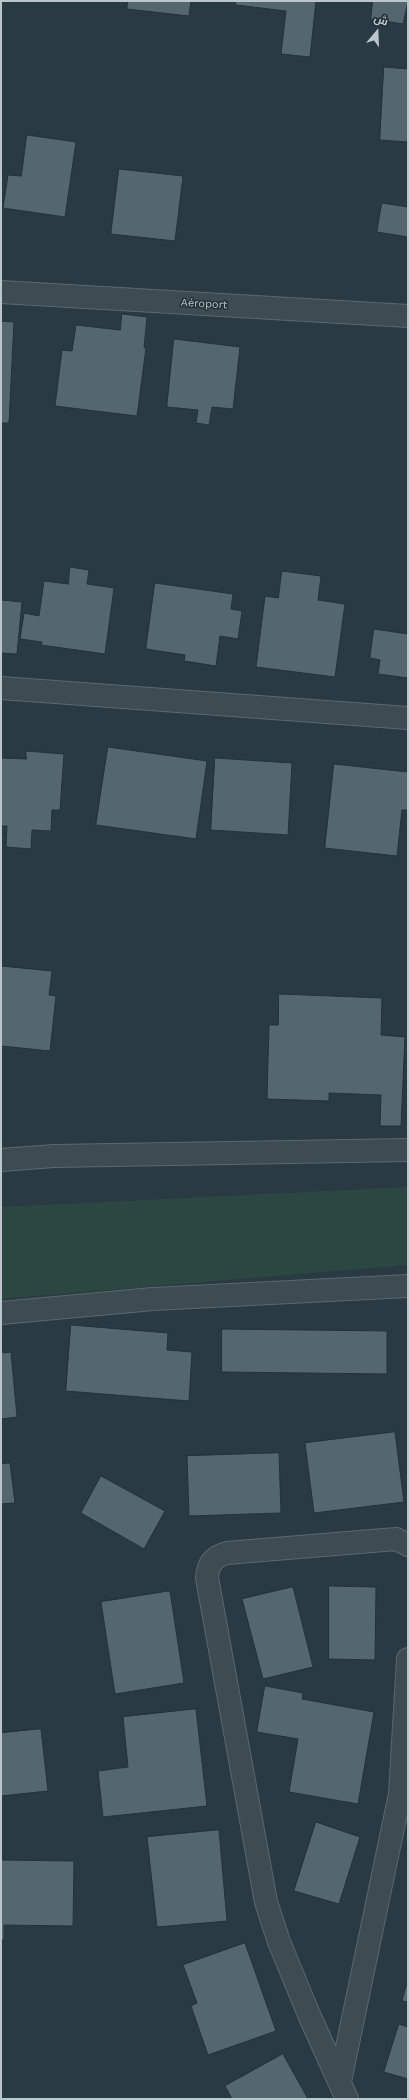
<!DOCTYPE html>
<meta charset="utf-8">
<style>
body{margin:0}
#map{position:relative;width:409px;height:2100px;overflow:hidden;background:#293a43;font-family:"Work Sans",Cairo,sans-serif}
canvas{display:block}
.frame{position:absolute;inset:0;border:2px solid #bac5cc;pointer-events:none}
.north{position:absolute;left:357px;top:12px;width:40px;height:40px;-webkit-text-stroke:3px #223038;paint-order:stroke;rotate:19deg;font-size:11px;font-weight:700;line-height:16px;text-align:center;color:#bac5cc}
.north::after{content:'';display:block;margin:auto;width:14px;height:18px;background:#bac5cc;clip-path:polygon(50% 0,100% 100%,50% 72%,0 100%)}
</style>
<div id="map">
<canvas width="409" height="2100"></canvas>
<div class="frame"></div>
<div class="north">ش</div>
</div>
<script>
const g = document.querySelector('canvas').getContext('2d');
g.lineJoin = 'round';
function fillPath(path, color) { g.fillStyle = color; g.fill(path, 'evenodd'); }
function strokePath(path, color, width, dash) { g.strokeStyle = color; g.lineWidth = width; g.lineCap = dash ? 'butt' : 'round'; g.setLineDash(dash || []); g.stroke(path); }
function write(font, color, halo, rows, align = 'center') {
  g.font = font + ' "Work Sans",sans-serif'; g.lineWidth = 3; g.setLineDash([]); g.textBaseline = 'middle'; g.strokeStyle = halo; g.fillStyle = color; for (const [text, x, y, turn = 0] of rows) {
    g.save(); g.translate(x, y); g.rotate((+turn || 0) * Math.PI / 180); g.textAlign = isNaN(turn) ? turn : align; if (halo) g.strokeText(text, 0, 0); g.fillText(text, 0, 0); g.restore();
  }
}
fillPath(new Path2D(`
 M 408,1187 L 408,1265 L 1,1299 L 1,1207 Z`), '#2c4642');
const building = new Path2D(`
 M 128,1 L 191,1 L 189,16 L 127,9 Z
 M 236,1 L 316,1 L 310,57 L 281,54 L 286,11 L 236,5 Z
 M 373,1 L 408,1 L 403,24 L 371,19 Z
 M 384,67 L 408,69 L 408,142 L 380,140 Z
 M 27,135 L 76,142 L 65,217 L 3,208 L 8,175 L 21,176 Z
 M 119,169 L 183,176 L 175,241 L 111,234 Z
 M 382,203 L 408,207 L 408,237 L 377,232 Z
 M 122,314 L 147,317 L 144,348 L 146,348 L 137,416 L 55,406 L 62,350 L 72,351 L 76,325 L 120,330 Z
 M 1,321 L 14,322 L 9,423 L 1,423 Z
 M 174,339 L 240,347 L 233,409 L 212,407 L 209,425 L 196,423 L 198,410 L 167,407 Z
 M 70,567 L 89,570 L 87,584 L 114,588 L 105,654 L 41,645 L 42,642 L 20,639 L 24,613 L 39,616 L 44,581 L 68,584 Z
 M 282,571 L 321,576 L 318,600 L 345,604 L 335,677 L 256,667 L 265,596 L 278,598 Z
 M 155,583 L 233,594 L 231,609 L 242,611 L 238,639 L 220,636 L 216,666 L 184,661 L 185,655 L 146,649 Z
 M 1,600 L 22,602 L 17,654 L 1,653 Z
 M 374,629 L 408,634 L 408,678 L 378,674 L 380,660 L 370,658 Z
 M 108,747 L 207,761 L 196,839 L 96,825 Z
 M 26,751 L 64,754 L 60,810 L 52,810 L 51,831 L 32,830 L 31,849 L 6,847 L 7,826 L 1,826 L 1,758 L 26,759 Z
 M 215,758 L 292,763 L 288,835 L 211,830 Z
 M 334,764 L 408,772 L 408,810 L 402,810 L 397,856 L 325,848 Z
 M 1,966 L 52,971 L 49,995 L 56,996 L 50,1051 L 1,1046 Z
 M 279,994 L 382,998 L 381,1035 L 405,1037 L 401,1126 L 380,1126 L 381,1095 L 329,1093 L 329,1101 L 267,1099 L 269,1025 L 278,1025 Z
 M 71,1325 L 168,1333 L 167,1350 L 192,1352 L 189,1401 L 66,1391 Z
 M 222,1329 L 387,1331 L 387,1374 L 222,1372 Z
 M 1,1333 L 3,1353 L 11,1352 L 17,1417 L 1,1419 Z
 M 395,1432 L 404,1502 L 314,1513 L 305,1443 Z
 M 279,1453 L 281,1513 L 189,1516 L 187,1456 Z
 M 10,1463 L 15,1503 L 1,1504 L 1,1464 Z
 M 101,1476 L 165,1511 L 144,1549 L 81,1513 Z
 M 329,1586 L 376,1587 L 375,1660 L 329,1659 Z
 M 293,1587 L 313,1667 L 263,1679 L 242,1599 Z
 M 170,1591 L 184,1683 L 115,1694 L 101,1602 Z
 M 265,1686 L 303,1693 L 302,1699 L 374,1712 L 358,1804 L 289,1792 L 298,1739 L 257,1732 Z
 M 196,1709 L 207,1806 L 103,1817 L 98,1771 L 128,1767 L 123,1717 Z
 M 41,1729 L 48,1791 L 1,1796 L 1,1733 Z
 M 316,1822 L 360,1837 L 339,1904 L 294,1891 Z
 M 219,1830 L 227,1921 L 157,1927 L 147,1837 Z
 M 1,1860 L 74,1861 L 73,1926 L 4,1925 L 4,1940 L 1,1940 Z
 M 245,1943 L 276,2031 L 208,2055 L 191,2006 L 197,2003 L 183,1965 Z
 M 408,1980 L 408,2002 L 402,2001 Z
 M 399,2024 L 408,2027 L 408,2079 L 384,2072 Z
 M 283,2054 L 308,2099 L 232,2099 L 225,2086 Z`);
fillPath(building, '#54676f');
strokePath(building, '#24323a', 1);
const minor = new Path2D(`
 M 1,292 L 408,316
 M 1,688 L 408,718
 M 1,1160 L 54,1156 L 408,1150
 M 1,1313 L 153,1299 L 408,1286
 M 340,2081 L 400,1794 L 408,1659
 M 347,2099 L 310,2017 L 279,1942 L 266,1902 L 207,1578 C 208,1564 213,1557 227,1553 L 396,1539 L 408,1545`);
strokePath(minor, '#5b6870', 24);
strokePath(minor, '#3d4b52', 22);
write('11px', '#bac5cc', '#223038', [
 ["Aéroport",204,304,3]
]);
</script>
